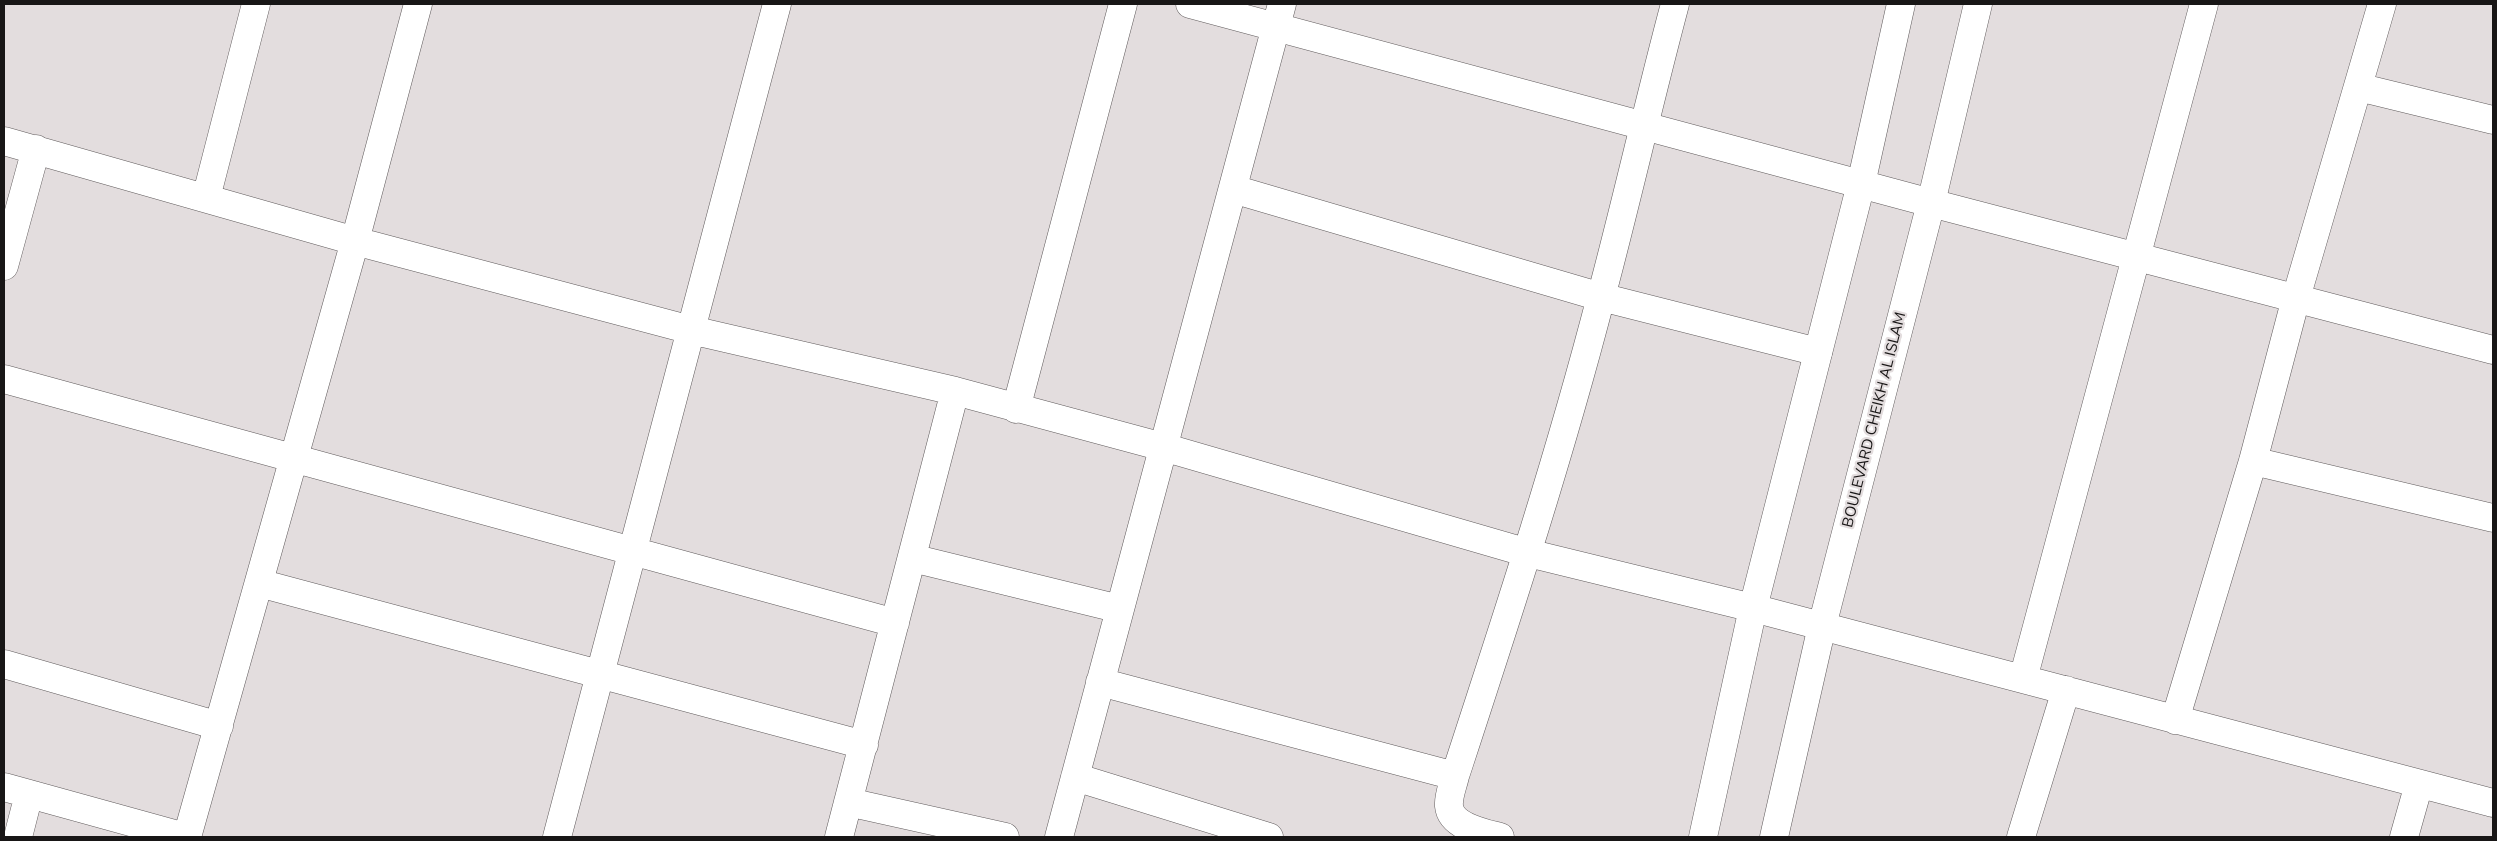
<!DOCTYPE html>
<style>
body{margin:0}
#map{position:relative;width:2497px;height:841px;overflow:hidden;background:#e3ddde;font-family:"Nunito Sans",sans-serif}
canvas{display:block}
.frame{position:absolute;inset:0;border:5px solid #181616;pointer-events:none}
</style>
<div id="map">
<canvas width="2497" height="841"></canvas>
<div class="frame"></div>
</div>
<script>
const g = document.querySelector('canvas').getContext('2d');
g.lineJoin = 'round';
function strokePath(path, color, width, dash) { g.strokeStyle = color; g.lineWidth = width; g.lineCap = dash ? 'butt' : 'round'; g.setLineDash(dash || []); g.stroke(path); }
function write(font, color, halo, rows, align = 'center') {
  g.font = font + ' "Nunito Sans",sans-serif'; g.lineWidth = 4.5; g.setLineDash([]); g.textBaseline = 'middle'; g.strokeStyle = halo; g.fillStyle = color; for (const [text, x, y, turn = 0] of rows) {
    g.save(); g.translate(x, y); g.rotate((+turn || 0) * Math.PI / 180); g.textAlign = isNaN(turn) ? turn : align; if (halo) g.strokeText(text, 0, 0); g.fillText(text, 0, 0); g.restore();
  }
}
const minor = new Path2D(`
 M 1190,4 L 1931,203 L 2493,350
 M 2358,87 L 2493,120
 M 4,141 L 355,241 L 691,330 L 955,391 L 1163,447 L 1528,553 L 1753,608 L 2493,803
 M 1233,189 L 1601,297 L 1818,352
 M 206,198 L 256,4
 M 4,266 L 36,149
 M 4,379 L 895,623
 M 1016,409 L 1123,4
 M 2253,461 L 2493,518
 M 912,558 L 1120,609
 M 259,583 L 864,745
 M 4,664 L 219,726
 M 2023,679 L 2204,4
 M 1100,682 L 1455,776
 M 2175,720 L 2253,461 L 2296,298 L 2382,4
 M 1075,777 L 1269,837
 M 4,787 L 185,837
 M 848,802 L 1005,837
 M 18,837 L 29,794
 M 187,837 L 355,241 L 418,4
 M 557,837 L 777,4
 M 839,837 L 955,391
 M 1059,837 L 1282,4
 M 1500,837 C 1485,833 1451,827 1449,806 C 1448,797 1453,785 1455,776 C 1507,617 1559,459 1601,297 C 1627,200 1649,101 1675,4
 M 2021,837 L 2066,690
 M 2404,837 L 2419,784`);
const tertiary = new Path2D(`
 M 1703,837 L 1753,608 L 1861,184 L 1901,4
 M 1774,837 L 1822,626 L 1931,203 L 1978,4`);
strokePath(minor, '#615c5d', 29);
strokePath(tertiary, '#615c5d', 29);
strokePath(minor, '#fff', 28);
strokePath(tertiary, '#fff', 28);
write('15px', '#181616', '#e3ddde', [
 ["BOULEVARD CHEIKH AL ISLAM",1875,420,-76]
]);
</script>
